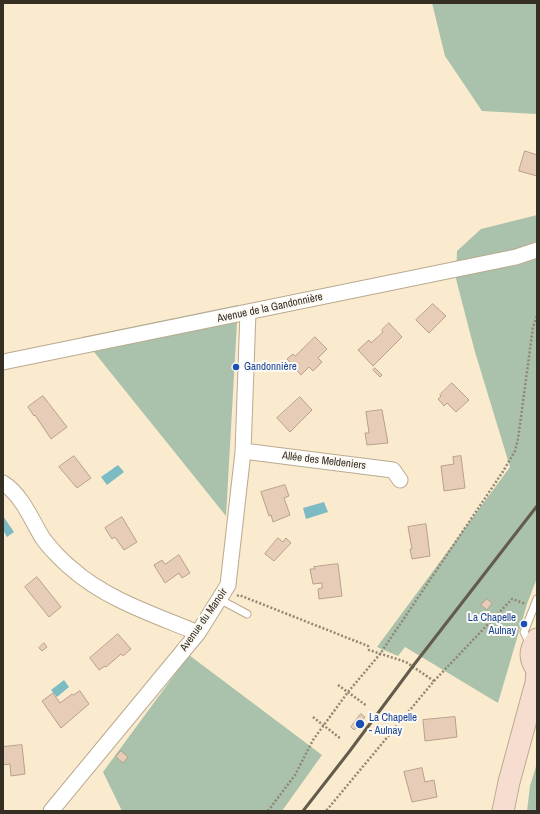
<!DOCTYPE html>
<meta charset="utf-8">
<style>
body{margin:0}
#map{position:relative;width:540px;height:814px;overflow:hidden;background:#fbebce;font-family:"Archivo Narrow",sans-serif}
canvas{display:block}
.frame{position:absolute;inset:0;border:4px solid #342e23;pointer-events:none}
</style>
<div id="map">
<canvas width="540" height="814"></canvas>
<div class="frame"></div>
</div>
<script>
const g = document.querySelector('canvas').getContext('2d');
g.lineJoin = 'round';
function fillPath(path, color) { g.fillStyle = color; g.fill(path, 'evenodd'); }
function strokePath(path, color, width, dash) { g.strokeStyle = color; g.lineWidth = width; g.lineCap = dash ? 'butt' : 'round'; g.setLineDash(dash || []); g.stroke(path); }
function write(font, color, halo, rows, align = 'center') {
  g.font = font + ' "Archivo Narrow",sans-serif'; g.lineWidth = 4; g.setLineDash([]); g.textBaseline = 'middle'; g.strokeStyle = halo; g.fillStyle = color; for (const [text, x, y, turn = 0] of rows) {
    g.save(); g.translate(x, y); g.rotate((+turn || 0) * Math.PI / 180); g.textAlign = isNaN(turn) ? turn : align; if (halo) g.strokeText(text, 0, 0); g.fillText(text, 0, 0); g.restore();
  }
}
fillPath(new Path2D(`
 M 432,3 L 537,3 L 537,114 L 482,111 L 445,56 Z
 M 537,215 L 537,578 L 527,604 L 498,703 L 405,647 L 398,656 L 377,647 L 510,467 L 475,352 L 456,279 L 457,251 L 481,229 Z
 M 238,305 L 226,516 L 82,337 Z
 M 189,655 L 322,755 L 282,811 L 122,811 L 103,772 Z
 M 537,763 L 537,811 L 527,811 L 530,786 Z`), '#aac2ac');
fillPath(new Path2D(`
 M 118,465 L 124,472 L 107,485 L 101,477 Z
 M 324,502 L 328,512 L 306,519 L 303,508 Z
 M 3,516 L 14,532 L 7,537 L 3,530 Z
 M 64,680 L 69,687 L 57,697 L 51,690 Z`), '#7cbbc4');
const building = new Path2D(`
 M 525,151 L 537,155 L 537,176 L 519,171 Z
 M 433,304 L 446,316 L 429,333 L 416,320 Z
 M 389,323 L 402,337 L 373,366 L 358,350 L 369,340 L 371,343 L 383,332 L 382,330 Z
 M 315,337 L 327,349 L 318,358 L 322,362 L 313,371 L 309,367 L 301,375 L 287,359 L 293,354 L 295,356 Z
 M 375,368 L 382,375 L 380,377 L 373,370 Z
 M 452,383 L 469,400 L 456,412 L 447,403 L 444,406 L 438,399 L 441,396 L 440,395 Z
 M 43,396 L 67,427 L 51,439 L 35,415 L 34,416 L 28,407 Z
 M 300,397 L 312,410 L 290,432 L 277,418 Z
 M 382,410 L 388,443 L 367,445 L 365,433 L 369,433 L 366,412 Z
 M 74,456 L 91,478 L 77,488 L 59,467 Z
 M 461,456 L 465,488 L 444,491 L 441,466 L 454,464 L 453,457 Z
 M 285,485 L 289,496 L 284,498 L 290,515 L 273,522 L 271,515 L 269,516 L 261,492 Z
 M 122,517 L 137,542 L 124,550 L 115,537 L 112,539 L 105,528 Z
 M 426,524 L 430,556 L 412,559 L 410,549 L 412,549 L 408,527 Z
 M 278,538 L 283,542 L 286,538 L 291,543 L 274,561 L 265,554 Z
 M 179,555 L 190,573 L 182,578 L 179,573 L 165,583 L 154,565 L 162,560 L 165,564 Z
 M 338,564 L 342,596 L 319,599 L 318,589 L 322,588 L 322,583 L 313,584 L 310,569 L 315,569 L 314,567 Z
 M 37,577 L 61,607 L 49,617 L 25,587 Z
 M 487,599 L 492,603 L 487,610 L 481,605 Z
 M 118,634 L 131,649 L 123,656 L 121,654 L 106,667 L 105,666 L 99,670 L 90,658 Z
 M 44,643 L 47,647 L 42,651 L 39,648 Z
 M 80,691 L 89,704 L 61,728 L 42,701 L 53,693 L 60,703 L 72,694 L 73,695 Z
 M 361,714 L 365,717 L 354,730 L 351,727 Z
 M 455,717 L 457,737 L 425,741 L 423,720 Z
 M 22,745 L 25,774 L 11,776 L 10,764 L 3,765 L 3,747 Z
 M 121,751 L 128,757 L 123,763 L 116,757 Z
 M 422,768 L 425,782 L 434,780 L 437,797 L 412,802 L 404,772 Z`);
fillPath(building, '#e7cdb8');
strokePath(building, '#b89f8b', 1);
const service = new Path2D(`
 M 219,599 L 247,614
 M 530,644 L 524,632 L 537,599`);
const minor = new Path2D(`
 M 3,362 L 516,257 L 537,250
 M 243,452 L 251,452 L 393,470 L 400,480
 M 3,483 C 22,495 31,519 42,537 C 48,546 62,561 71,568 C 105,599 155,615 198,633
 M 51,811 L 198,633 L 228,585 L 243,452 L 248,312`);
const secondary = new Path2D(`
 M 537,639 C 529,651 529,658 537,670
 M 503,811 L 509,782 L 536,683 L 537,670`);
strokePath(service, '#baaa8f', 9);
strokePath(minor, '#baaa8f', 17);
strokePath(secondary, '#baaa8f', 23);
strokePath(new Path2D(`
 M 237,596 L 239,595 L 368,646 L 369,650 L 406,662 L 434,681 L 326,811
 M 434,681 L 512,599 L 526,604
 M 338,685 L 367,706
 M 313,717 L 341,739
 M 268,811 L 295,775 L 313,740 L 348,692 L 380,654 L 502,473 L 515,451 L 518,439 L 533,327 L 537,316`), '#918673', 2.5, [2, 2]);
strokePath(service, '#fff', 7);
strokePath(minor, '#fff', 15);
strokePath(secondary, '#f6ddcf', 21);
strokePath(new Path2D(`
 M 303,811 L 349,752 L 413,666 L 537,506`), '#635b4b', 3);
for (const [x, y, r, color] of [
 [236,367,4,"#1a4fb4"],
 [524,624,4,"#1a4fb4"],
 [360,724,5,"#1a4fb4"]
]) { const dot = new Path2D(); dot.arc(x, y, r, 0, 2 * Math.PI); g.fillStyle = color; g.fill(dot); strokePath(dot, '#fdfaf4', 1.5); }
write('11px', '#342e23', '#fdfaf4', [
 ["Avenue de la Gandonnière",270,308,-12],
 ["Allée des Meldeniers",324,461,7],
 ["Avenue du Manoir",204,620,-55]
]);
write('11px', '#164399', '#fdfaf4', [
 ["Gandonnière",244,367],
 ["La Chapelle",516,618,"right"],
 ["Aulnay",516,631,"right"],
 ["La Chapelle",369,718],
 ["- Aulnay",369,731]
], 'left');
</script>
